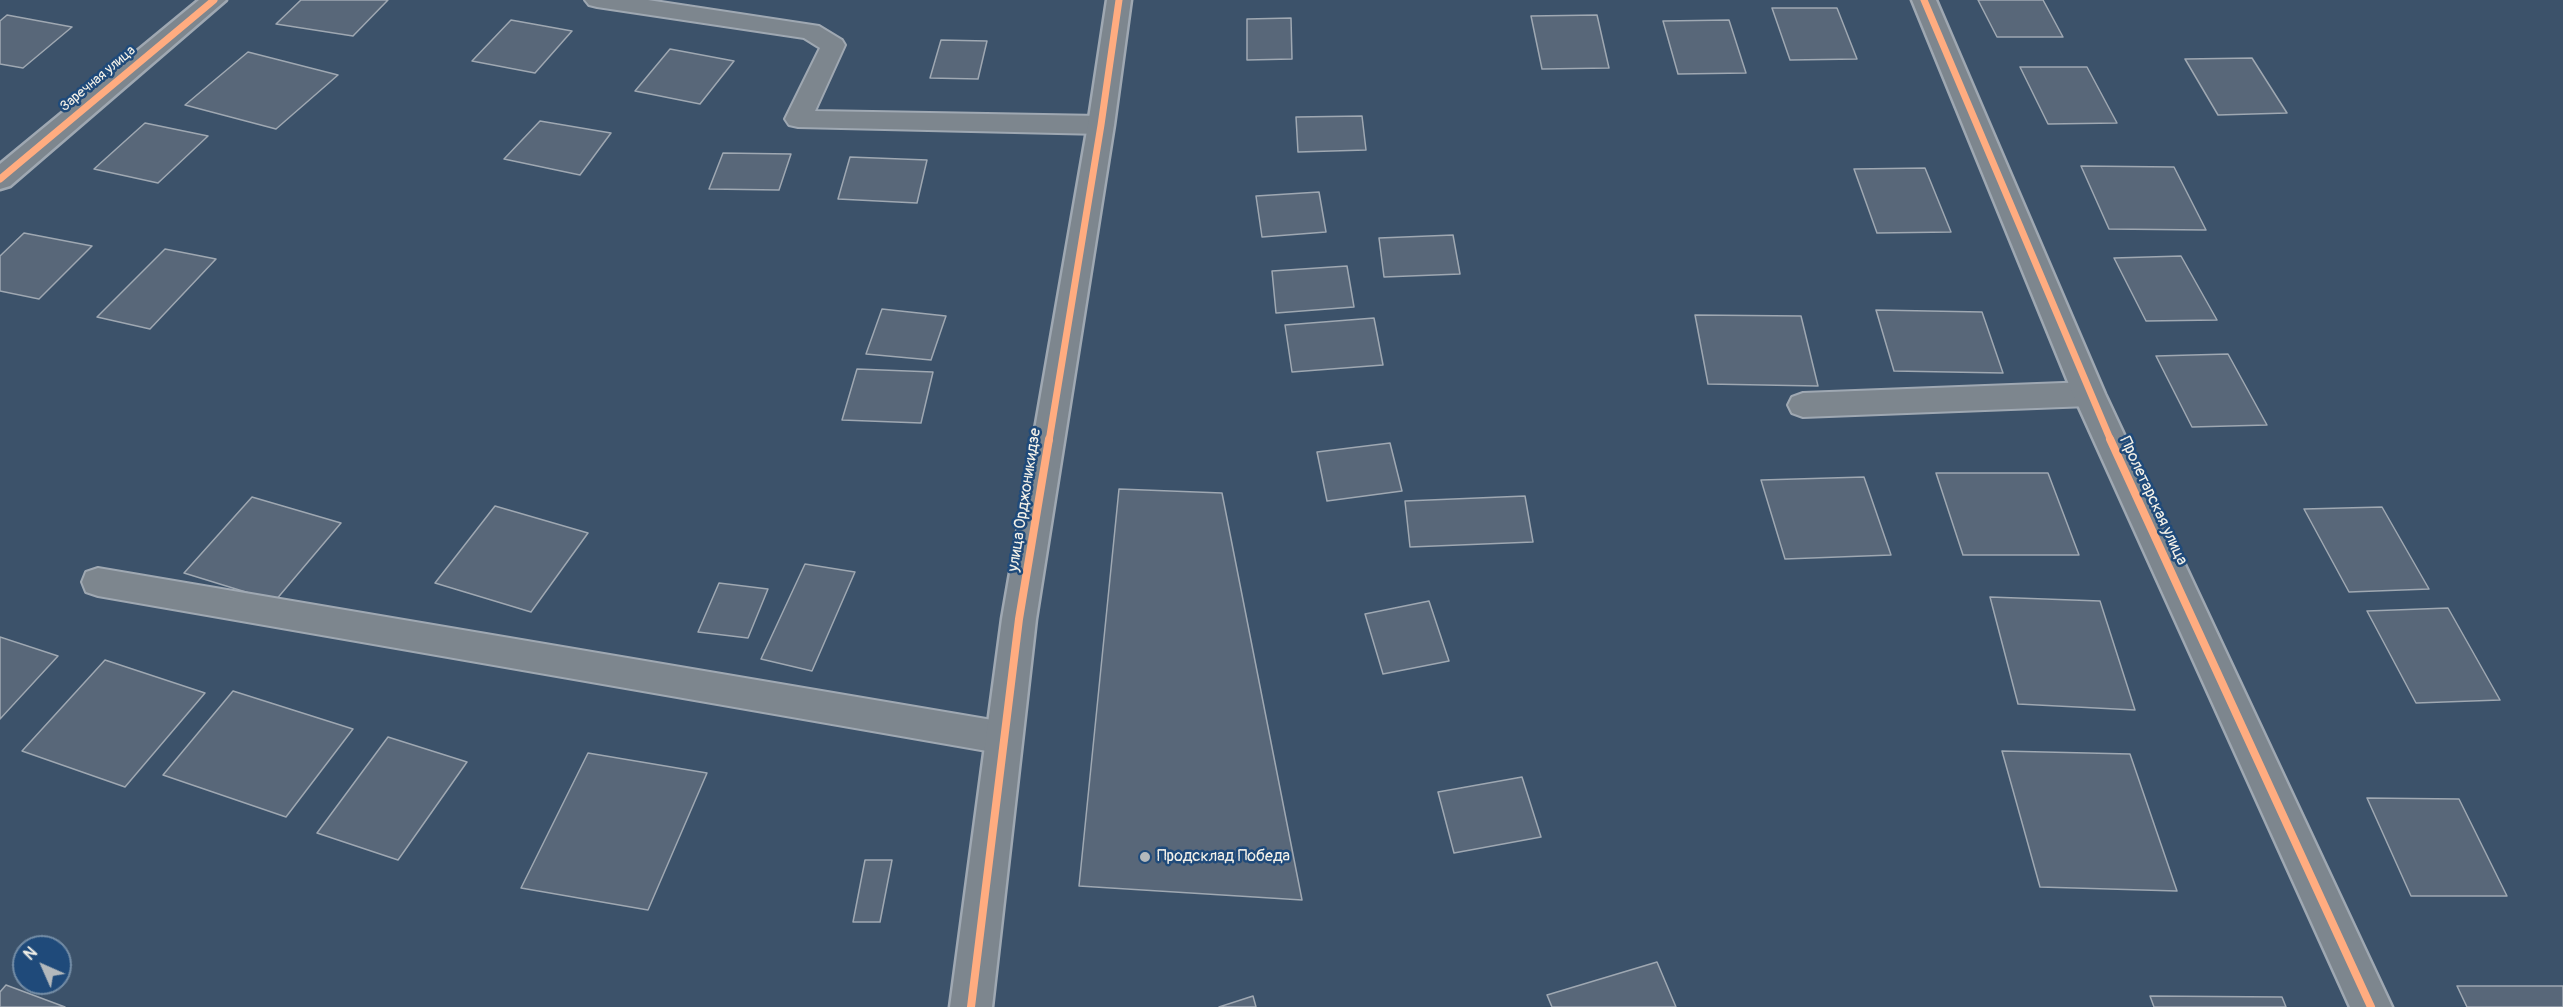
<!DOCTYPE html>
<meta charset="utf-8">
<style>
body{margin:0}
#map{position:relative;width:2563px;height:1007px;overflow:hidden;background:#3c526a;font-family:Pangolin,sans-serif}
canvas{display:block}
.north{position:absolute;left:12px;top:935px;width:60px;height:60px;box-sizing:border-box;background:#1f4a7a;border:2px solid #748da6;border-radius:50%;rotate:315deg;font-size:16px;font-weight:700;line-height:24px;text-align:center;color:#f4f1e8}
.north::after{content:'';display:block;margin:auto;width:21px;height:27px;background:#b4b9bc;clip-path:polygon(50% 0,100% 100%,50% 72%,0 100%)}
</style>
<div id="map">
<canvas width="2563" height="1007"></canvas>
<div class="north">N</div>
</div>
<script>
const g = document.querySelector('canvas').getContext('2d');
g.lineJoin = 'round';
function fillPath(path, color) { g.fillStyle = color; g.fill(path, 'evenodd'); }
function strokePath(path, color, width, dash) { g.strokeStyle = color; g.lineWidth = width; g.lineCap = dash ? 'butt' : 'round'; g.setLineDash(dash || []); g.stroke(path); }
function write(font, color, halo, rows, align = 'center') {
  g.font = font + ' Pangolin,sans-serif'; g.lineWidth = 5; g.setLineDash([]); g.textBaseline = 'middle'; g.strokeStyle = halo; g.fillStyle = color; for (const [text, x, y, turn = 0] of rows) {
    g.save(); g.translate(x, y); g.rotate((+turn || 0) * Math.PI / 180); g.textAlign = isNaN(turn) ? turn : align; if (halo) g.strokeText(text, 0, 0); g.fillText(text, 0, 0); g.restore();
  }
}
const building = new Path2D(`
 M 301,0 L 388,0 L 353,36 L 276,24 Z
 M 1978,0 L 2043,0 L 2063,37 L 1997,37 Z
 M 1772,8 L 1837,8 L 1857,59 L 1790,60 Z
 M 7,15 L 72,27 L 23,68 L 0,64 L 0,21 Z
 M 1597,15 L 1609,68 L 1542,69 L 1531,16 Z
 M 1291,18 L 1292,59 L 1247,60 L 1247,19 Z
 M 511,20 L 572,31 L 535,73 L 472,61 Z
 M 1729,20 L 1746,73 L 1678,74 L 1663,21 Z
 M 941,40 L 987,41 L 978,79 L 930,78 Z
 M 670,49 L 734,61 L 700,104 L 635,91 Z
 M 248,52 L 338,75 L 276,129 L 185,105 Z
 M 2252,58 L 2287,113 L 2218,115 L 2185,59 Z
 M 2020,67 L 2087,67 L 2117,123 L 2048,124 Z
 M 1362,116 L 1366,150 L 1298,152 L 1296,117 Z
 M 540,121 L 611,133 L 580,175 L 504,159 Z
 M 145,123 L 208,136 L 158,183 L 94,169 Z
 M 723,153 L 791,154 L 779,190 L 709,189 Z
 M 850,157 L 927,160 L 917,203 L 838,199 Z
 M 2081,166 L 2174,167 L 2206,230 L 2109,229 Z
 M 1925,168 L 1951,232 L 1877,233 L 1854,169 Z
 M 1319,192 L 1326,232 L 1262,237 L 1256,196 Z
 M 24,233 L 92,246 L 39,299 L 0,291 L 0,256 Z
 M 1453,235 L 1460,274 L 1384,277 L 1379,238 Z
 M 165,249 L 216,259 L 150,329 L 97,317 Z
 M 2181,256 L 2217,320 L 2146,321 L 2114,258 Z
 M 1347,266 L 1354,307 L 1276,313 L 1272,271 Z
 M 882,309 L 946,316 L 931,360 L 866,354 Z
 M 1876,310 L 1982,312 L 2003,373 L 1894,371 Z
 M 1695,315 L 1801,316 L 1818,386 L 1708,384 Z
 M 1374,318 L 1383,365 L 1292,372 L 1285,325 Z
 M 2228,354 L 2267,425 L 2192,427 L 2156,356 Z
 M 857,369 L 933,372 L 921,423 L 842,420 Z
 M 1390,443 L 1402,491 L 1327,501 L 1317,452 Z
 M 1936,473 L 2048,473 L 2079,555 L 1963,555 Z
 M 1864,477 L 1891,555 L 1785,559 L 1761,480 Z
 M 1119,489 L 1222,493 L 1302,900 L 1079,886 Z
 M 1525,496 L 1533,542 L 1410,547 L 1405,501 Z
 M 252,497 L 341,523 L 275,601 L 184,573 Z
 M 495,506 L 588,533 L 531,612 L 435,583 Z
 M 2382,507 L 2429,589 L 2349,592 L 2304,509 Z
 M 805,564 L 855,572 L 812,671 L 761,659 Z
 M 719,583 L 768,589 L 748,638 L 698,632 Z
 M 1990,597 L 2100,601 L 2135,710 L 2018,704 Z
 M 1429,601 L 1449,661 L 1383,674 L 1365,614 Z
 M 2448,608 L 2500,700 L 2416,703 L 2367,611 Z
 M 0,637 L 58,656 L 0,719 Z
 M 105,660 L 205,693 L 125,787 L 22,751 Z
 M 233,691 L 353,729 L 286,817 L 163,775 Z
 M 388,737 L 467,762 L 398,860 L 317,833 Z
 M 2002,751 L 2130,754 L 2177,891 L 2040,887 Z
 M 588,753 L 707,773 L 648,910 L 521,888 Z
 M 1522,777 L 1541,837 L 1454,853 L 1438,792 Z
 M 2367,798 L 2459,799 L 2507,896 L 2411,896 Z
 M 865,860 L 892,860 L 880,922 L 853,922 Z
 M 1657,962 L 1676,1007 L 1552,1007 L 1547,995 Z
 M 6,985 L 65,1007 L 0,1007 L 0,992 Z
 M 2457,986 L 2563,986 L 2563,1007 L 2467,1007 Z
 M 1253,996 L 1256,1007 L 1219,1007 Z
 M 2150,996 L 2282,997 L 2286,1007 L 2154,1007 Z`);
fillPath(building, '#586779');
strokePath(building, '#9fa8b2', 1.5);
const lane = new Path2D(`
 M 585,0 L 648,0 L 819,26 L 842,40 L 845,45 L 815,111 L 1101,116 L 1110,119 L 1114,125 L 1110,131 L 1101,134 L 798,127 L 789,125 L 785,119 L 820,48 L 804,38 L 597,7 L 589,5 Z
 M 2089,382 L 2100,386 L 2104,394 L 2100,402 L 2089,406 L 1803,417 L 1792,413 L 1788,405 L 1792,397 L 1803,393 Z
 M 98,568 L 1004,722 L 1016,727 L 1022,738 L 1016,749 L 1004,754 L 98,596 L 86,592 L 82,582 L 86,572 Z`);
const street = new Path2D(`
 M 199,0 L 226,0 L 10,186 L 0,189 L 0,164 Z
 M 1912,0 L 1936,0 L 2105,394 L 2392,1007 L 2350,1007 L 2073,394 Z`);
const secondary = new Path2D(`
 M 1107,0 L 1131,0 L 1114,125 L 1036,619 L 992,1007 L 950,1007 L 1002,619 L 1088,125 Z`);
strokePath(lane, '#9fa8b2', 4);
strokePath(street, '#9fa8b2', 5);
strokePath(secondary, '#9fa8b2', 5);
fillPath(lane, '#7d868e');
fillPath(street, '#7d868e');
fillPath(secondary, '#7d868e');
strokePath(new Path2D(`
 M 1924,0 L 2111,441
 M 0,179 L 214,0
 M 1049,441 L 1101,125 L 1119,0`), '#ffac80', 7);
strokePath(new Path2D(`
 M 2110,439 L 2371,1007
 M 971,1007 L 1019,619 L 1049,439`), '#ffac80', 8);
for (const [x, y, r, color] of [
 [1145,857,6,"#b4b9bc"]
]) { const dot = new Path2D(); dot.arc(x, y, r, 0, 2 * Math.PI); g.fillStyle = color; g.fill(dot); strokePath(dot, '#1f4a7a', 2); }
write('14px', '#f4f1e8', '#1f4a7a', [
 ["Заречная улица",98,79,-40]
]);
write('16px', '#f4f1e8', '#1f4a7a', [
 ["улица Орджоникидзе",1025,500,-81],
 ["Пролетарская улица",2153,501,65]
]);
write('16px', '#f4f1e8', '#1f4a7a', [
 ["Продсклад Победа",1157,857]
], 'left');
</script>
